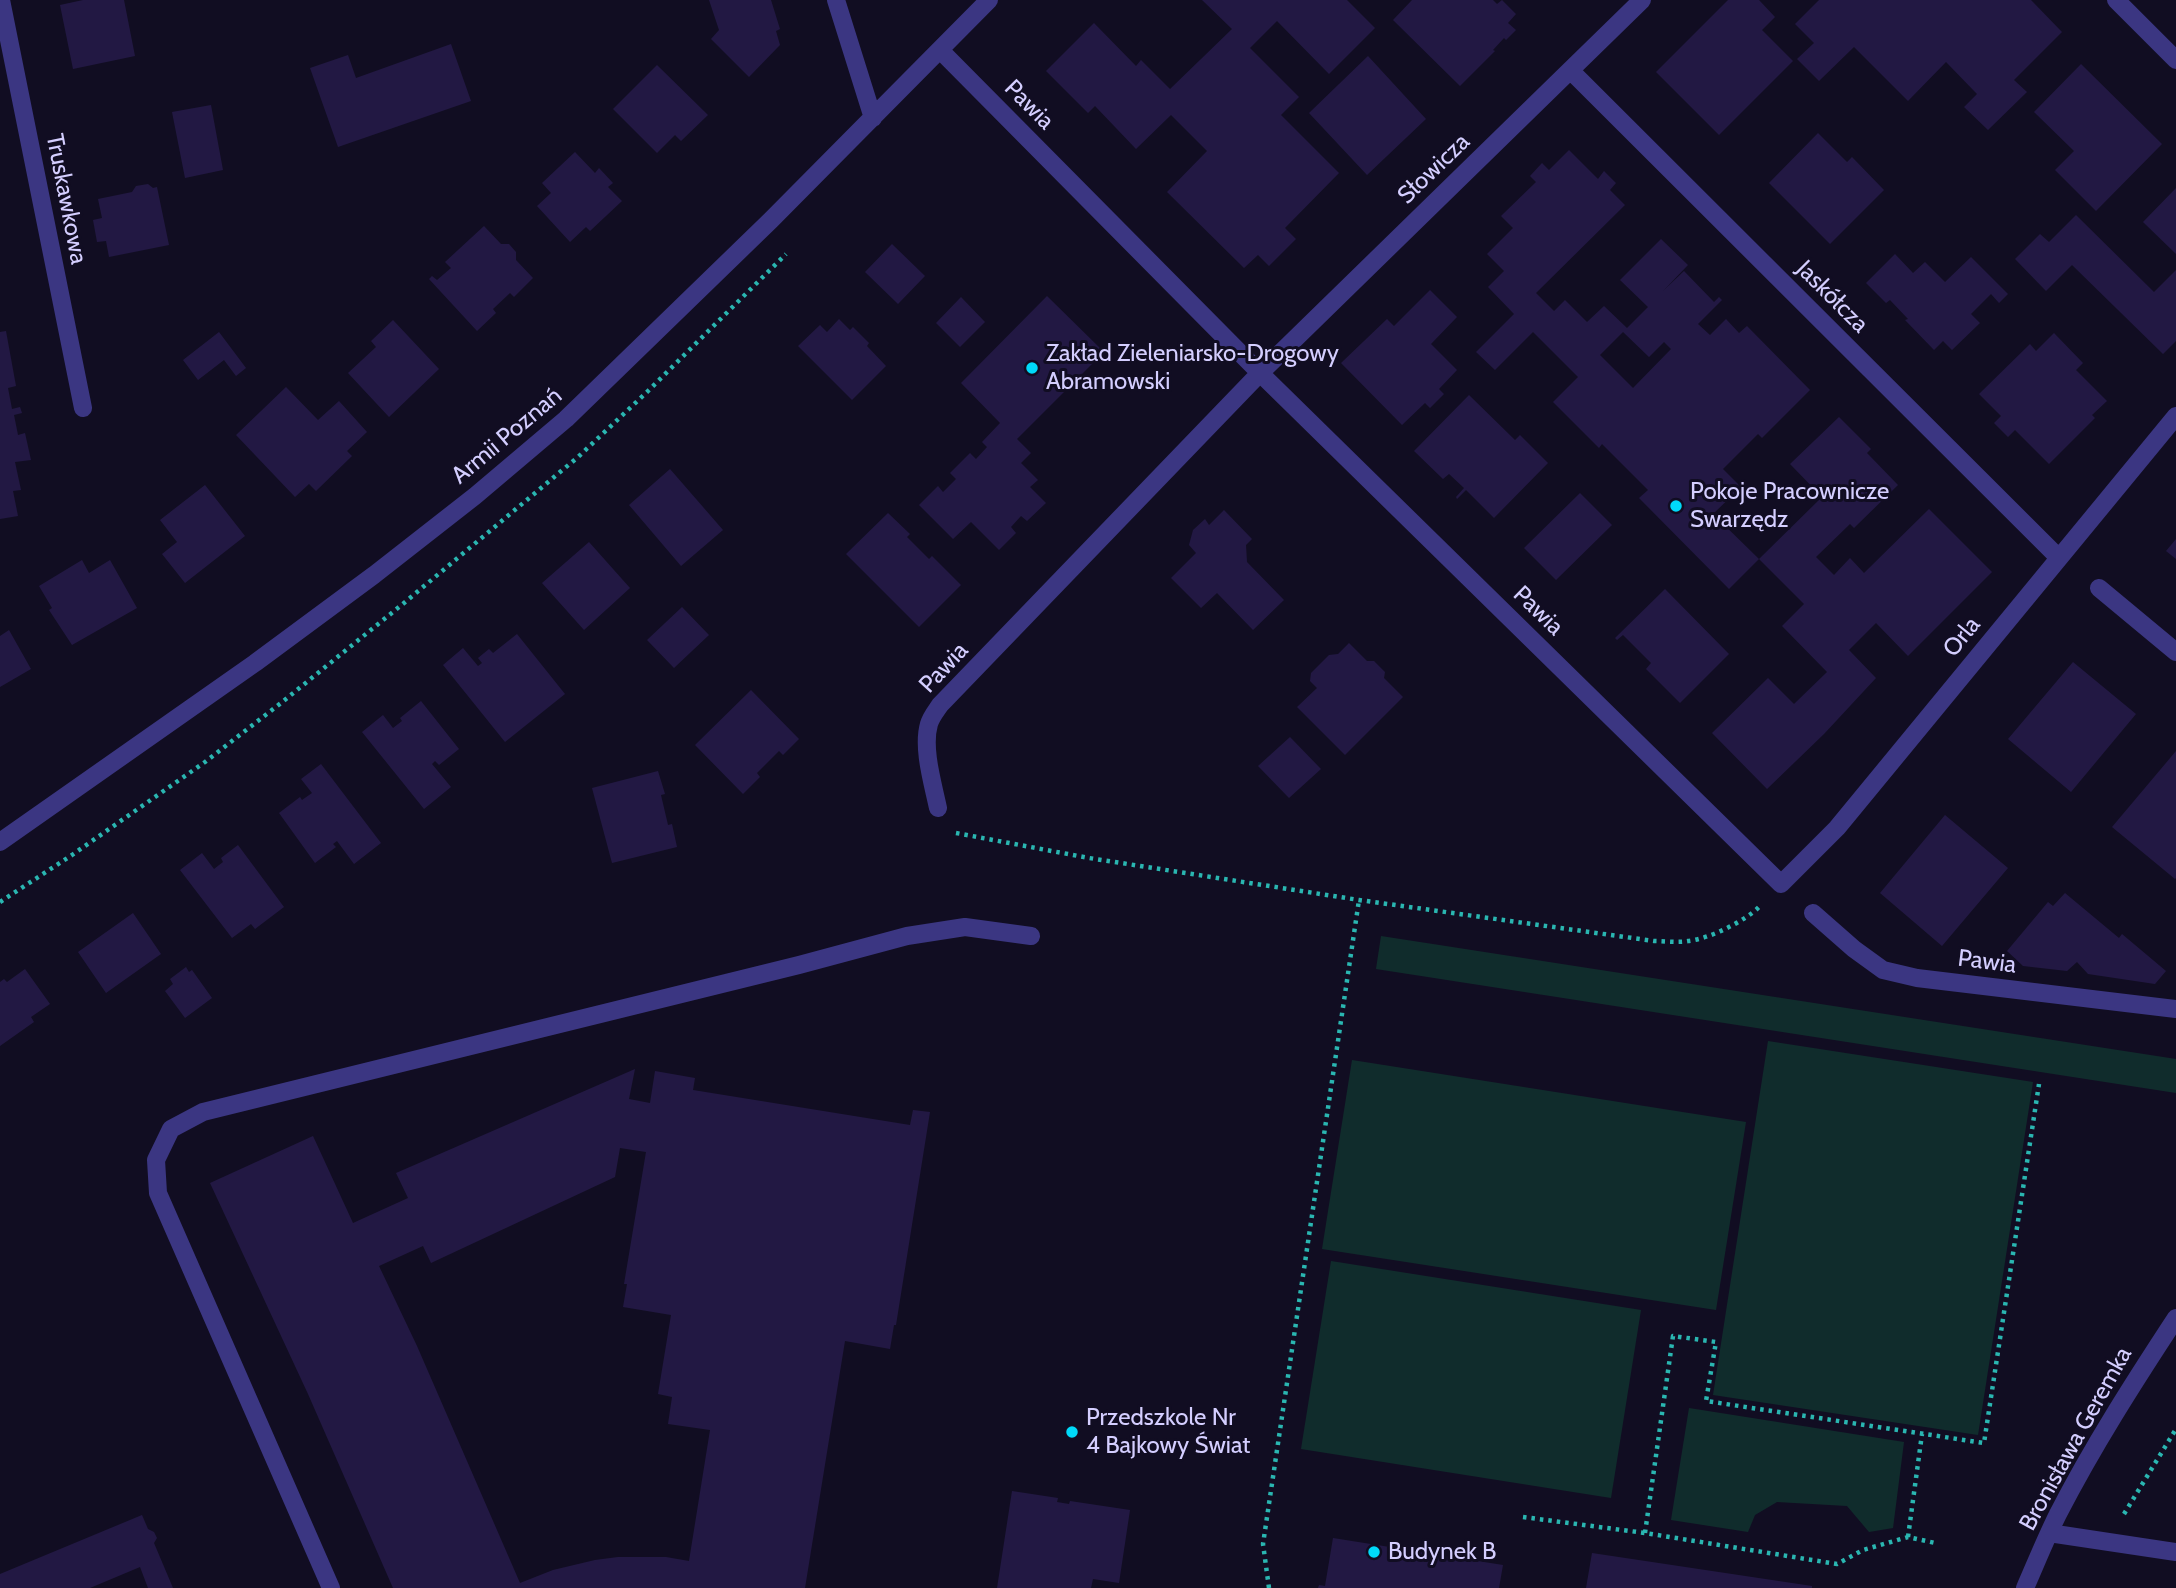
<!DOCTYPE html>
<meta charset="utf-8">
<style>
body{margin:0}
canvas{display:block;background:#110d22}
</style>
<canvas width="2176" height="1588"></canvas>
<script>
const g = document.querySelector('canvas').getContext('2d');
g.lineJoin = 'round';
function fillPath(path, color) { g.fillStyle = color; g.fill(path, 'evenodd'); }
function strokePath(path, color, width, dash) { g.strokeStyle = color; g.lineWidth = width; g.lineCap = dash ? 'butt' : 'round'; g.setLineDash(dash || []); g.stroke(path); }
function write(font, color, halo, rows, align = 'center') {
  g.font = font + ' Cabin,sans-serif'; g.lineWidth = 6; g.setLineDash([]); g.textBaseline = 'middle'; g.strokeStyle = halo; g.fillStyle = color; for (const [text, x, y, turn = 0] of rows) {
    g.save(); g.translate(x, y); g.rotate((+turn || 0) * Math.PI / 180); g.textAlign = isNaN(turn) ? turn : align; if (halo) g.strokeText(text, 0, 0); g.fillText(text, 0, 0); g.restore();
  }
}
fillPath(new Path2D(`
 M 1381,936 L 2176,1059 L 2176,1093 L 1376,969 Z
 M 1768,1041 L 2033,1082 L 1978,1435 L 1713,1395 Z
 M 1352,1060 L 1746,1122 L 1716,1310 L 1322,1249 Z
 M 1331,1261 L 1641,1310 L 1611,1498 L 1301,1449 Z
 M 1689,1408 L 1904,1442 L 1893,1528 L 1869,1532 L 1847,1506 L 1777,1502 L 1755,1515 L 1748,1532 L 1671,1520 Z`), '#102c2c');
fillPath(new Path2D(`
 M 83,0 L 124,0 L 135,56 L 73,69 L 60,5 Z
 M 709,0 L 771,0 L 780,29 L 776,31 L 780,45 L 749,77 L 711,39 L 719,30 Z
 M 1202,0 L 1347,0 L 1375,28 L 1329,74 L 1277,21 L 1250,48 L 1299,97 L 1281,115 L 1339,173 L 1285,228 L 1296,239 L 1269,266 L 1258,255 L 1244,268 L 1167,192 L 1207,151 L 1171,115 L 1136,149 L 1095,106 L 1088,113 L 1046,71 L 1094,23 L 1136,66 L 1141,60 L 1170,89 L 1232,29 Z
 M 1412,0 L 1493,0 L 1497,4 L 1502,0 L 1516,14 L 1508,23 L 1516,30 L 1506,40 L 1504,38 L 1493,50 L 1495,51 L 1460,86 L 1393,20 Z
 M 1728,0 L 1759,0 L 1775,17 L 1762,30 L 1793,61 L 1719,135 L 1656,72 Z
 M 1819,0 L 2031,0 L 2062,32 L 2014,80 L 2027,92 L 1988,130 L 1964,107 L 1977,94 L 1946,62 L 1908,101 L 1854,47 L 1819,81 L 1797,59 L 1814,43 L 1795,24 Z
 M 451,44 L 471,101 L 338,147 L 310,68 L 348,55 L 356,78 Z
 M 1368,56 L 1426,119 L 1367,175 L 1309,113 Z
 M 2081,64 L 2162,144 L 2096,211 L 2055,170 L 2074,151 L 2034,112 Z
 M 657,65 L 708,115 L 681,141 L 675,135 L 657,153 L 613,109 Z
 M 211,105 L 223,170 L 185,178 L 172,112 Z
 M 1818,133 L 1847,162 L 1852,157 L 1884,190 L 1830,244 L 1769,183 Z
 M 1569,150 L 1598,179 L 1604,171 L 1616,183 L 1610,190 L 1625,205 L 1536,293 L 1554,311 L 1565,300 L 1587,322 L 1604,306 L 1627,328 L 1648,307 L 1620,280 L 1661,239 L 1688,265 L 1663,291 L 1684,271 L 1714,302 L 1719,297 L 1722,300 L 1698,324 L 1710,335 L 1726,319 L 1739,333 L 1747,326 L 1810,390 L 1762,438 L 1758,434 L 1723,469 L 1741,487 L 1713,514 L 1759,559 L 1729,589 L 1639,498 L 1648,490 L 1602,444 L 1599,448 L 1553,402 L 1578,377 L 1533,332 L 1495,370 L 1476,352 L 1514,314 L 1488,287 L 1504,271 L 1487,254 L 1513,228 L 1501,216 L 1536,182 L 1530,176 L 1542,163 L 1549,170 ZM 1623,332 L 1649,357 L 1664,342 L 1671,349 L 1633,388 L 1600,355 Z
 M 575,152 L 595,173 L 599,168 L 613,183 L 608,187 L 622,201 L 590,231 L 586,227 L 570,242 L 537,206 L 551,193 L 542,183 Z
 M 148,184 L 153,188 L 157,187 L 169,245 L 109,257 L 106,241 L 97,242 L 93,220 L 102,218 L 98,199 L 132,192 L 136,186 Z
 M 2176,188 L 2176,254 L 2143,222 Z
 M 2076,215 L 2154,292 L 2176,270 L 2176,341 L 2163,354 L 2072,265 L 2046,291 L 2015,259 L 2040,234 L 2049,242 Z
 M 484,226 L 501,244 L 509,244 L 516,252 L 516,260 L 533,278 L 514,297 L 510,293 L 493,309 L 496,313 L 477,331 L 429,279 L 432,276 L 437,280 L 451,268 L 445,262 Z
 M 892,244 L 925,276 L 898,304 L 865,272 Z
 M 1895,254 L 1913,273 L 1925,262 L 1945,282 L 1971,257 L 2008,294 L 1999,303 L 1991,294 L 1971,314 L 1980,323 L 1952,350 L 1943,341 L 1934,350 L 1905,320 L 1908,319 L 1890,300 L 1886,303 L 1866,283 Z
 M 1430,290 L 1457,317 L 1431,344 L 1457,370 L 1439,389 L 1444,394 L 1430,408 L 1425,403 L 1402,425 L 1341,363 L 1387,319 L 1394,326 Z
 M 1047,296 L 1104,352 L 1017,439 L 1031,453 L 1021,463 L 1038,480 L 1030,487 L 1046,503 L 1027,521 L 1021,516 L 1011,527 L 1016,533 L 999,550 L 971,522 L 953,539 L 919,505 L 938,486 L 943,492 L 956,479 L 950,473 L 970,453 L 976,459 L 987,447 L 982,442 L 1000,423 L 961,383 Z
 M 961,297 L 985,322 L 960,347 L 936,323 Z
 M 839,319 L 850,330 L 853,327 L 869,343 L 867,346 L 886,366 L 852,400 L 798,346 L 820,325 L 827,332 Z
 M 393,320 L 439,369 L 389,417 L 348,373 L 376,347 L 371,341 Z
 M 6,331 L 16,386 L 8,388 L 12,409 L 20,407 L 22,413 L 14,415 L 18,435 L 25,433 L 31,460 L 15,462 L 21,490 L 13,491 L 18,516 L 0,519 L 0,332 Z
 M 219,332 L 246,368 L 236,376 L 224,360 L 198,380 L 183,360 Z
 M 2054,333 L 2083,363 L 2076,370 L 2107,401 L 2092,415 L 2095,418 L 2049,464 L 2015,430 L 2008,437 L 1994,423 L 2001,416 L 1979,394 L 2030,344 L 2036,351 Z
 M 286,387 L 318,420 L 339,401 L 367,432 L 347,451 L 352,456 L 316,491 L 309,484 L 295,497 L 236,435 Z
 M 1469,395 L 1515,440 L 1520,435 L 1548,463 L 1494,518 L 1466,490 L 1457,499 L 1456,497 L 1464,488 L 1449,474 L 1443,479 L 1414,451 Z
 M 1839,417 L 1871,449 L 1867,453 L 1898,485 L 1854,528 L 1850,524 L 1816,557 L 1834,575 L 1850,558 L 1864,573 L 1929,509 L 1992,572 L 1908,656 L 1876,623 L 1849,650 L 1876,678 L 1824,734 L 1767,789 L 1712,733 L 1768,678 L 1794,704 L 1827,672 L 1782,626 L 1804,604 L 1759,559 L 1822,497 L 1790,464 Z
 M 670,469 L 723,530 L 681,566 L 629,505 Z
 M 205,485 L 245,536 L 185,583 L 162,554 L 177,542 L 160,520 Z
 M 1580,493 L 1612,525 L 1556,580 L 1524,548 Z
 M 1224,510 L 1252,539 L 1246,545 L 1247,562 L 1284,600 L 1253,630 L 1217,593 L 1201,608 L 1171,578 L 1196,553 L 1189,545 L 1193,530 L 1205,519 L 1209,525 Z
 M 888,513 L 910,534 L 907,537 L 929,559 L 932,556 L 961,585 L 919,627 L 846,554 Z
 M 2176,539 L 2176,559 L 2166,551 Z
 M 589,542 L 630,588 L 584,630 L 542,583 Z
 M 82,560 L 89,573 L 110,560 L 137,608 L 72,645 L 49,610 L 52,608 L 39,586 Z
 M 1665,589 L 1729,654 L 1680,703 L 1646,669 L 1651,663 L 1623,635 L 1617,640 L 1615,638 Z
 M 682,607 L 709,635 L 674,668 L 647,640 Z
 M 9,630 L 31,669 L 0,687 L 0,636 Z
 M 517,634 L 565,694 L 505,742 L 443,665 L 463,648 L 478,666 L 482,663 L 478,658 L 489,649 L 493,653 Z
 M 1349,643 L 1367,661 L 1374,661 L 1385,672 L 1384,678 L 1403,697 L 1345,755 L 1297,707 L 1317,688 L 1310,681 L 1311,673 L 1329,655 L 1338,654 Z
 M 2073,662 L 2136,714 L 2071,792 L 2008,739 Z
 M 751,690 L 799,739 L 783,755 L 779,751 L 757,773 L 760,777 L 743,794 L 695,745 Z
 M 421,701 L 459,749 L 439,765 L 435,761 L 432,764 L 451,787 L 424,809 L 362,732 L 383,715 L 393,728 L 402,721 L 400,718 Z
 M 1290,737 L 1321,769 L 1289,798 L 1258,766 Z
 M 2176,751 L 2176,878 L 2175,879 L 2112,827 Z
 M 321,764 L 381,843 L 354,864 L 337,841 L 333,844 L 336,847 L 315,863 L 279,813 L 300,797 L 302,800 L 312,793 L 301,779 Z
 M 658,771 L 665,794 L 661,795 L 668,825 L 672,824 L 677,847 L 612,863 L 592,788 Z
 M 1945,815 L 2008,868 L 1942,946 L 1880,893 Z
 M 238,845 L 284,907 L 255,929 L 251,924 L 232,938 L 180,870 L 202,853 L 214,869 L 223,862 L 221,858 Z
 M 2065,893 L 2119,938 L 2122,934 L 2166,971 L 2155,984 L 2088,974 L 2077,962 L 2067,971 L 2023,966 L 2007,951 L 2048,902 L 2053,906 Z
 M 133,913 L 161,954 L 106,993 L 78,952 Z
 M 186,967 L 189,972 L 192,970 L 212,998 L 185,1018 L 165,991 L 173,984 L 170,979 Z
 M 25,969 L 50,1004 L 31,1017 L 34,1022 L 0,1046 L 0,982 L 4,979 L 7,982 Z
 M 635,1069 L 629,1099 L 650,1103 L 655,1071 L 695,1078 L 693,1090 L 910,1125 L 913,1110 L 930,1112 L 896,1325 L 894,1325 L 890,1349 L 845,1341 L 805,1588 L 393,1588 L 308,1394 L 210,1183 L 313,1136 L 353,1223 L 408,1198 L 396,1173 ZM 620,1148 L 646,1152 L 624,1284 L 627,1284 L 623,1307 L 671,1315 L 658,1394 L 672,1397 L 668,1424 L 710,1430 L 689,1561 L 666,1557 L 618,1557 L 595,1560 L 553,1570 L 520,1583 L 417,1346 L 379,1266 L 423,1246 L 431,1263 L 615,1177 Z
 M 1012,1491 L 1058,1498 L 1057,1502 L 1069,1504 L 1070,1501 L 1130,1510 L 1119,1583 L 1093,1579 L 1091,1588 L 997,1588 Z
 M 142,1515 L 148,1529 L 154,1532 L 157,1538 L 154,1543 L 173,1588 L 148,1588 L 140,1567 L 90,1588 L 0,1588 L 0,1574 Z
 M 1333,1538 L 1503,1565 L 1499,1588 L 1318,1588 L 1319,1585 L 1325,1586 Z
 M 1592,1553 L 1812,1586 L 1812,1588 L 1586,1588 Z`), '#221843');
strokePath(new Path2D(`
 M 956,833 L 1089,858 L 1359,900 L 1654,941 C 1665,941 1677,943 1688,941 C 1709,939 1745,921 1759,907
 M 0,902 L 72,855 L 205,762 L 281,703 L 404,603 L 578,457 L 647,392 L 786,254
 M 2124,1514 L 2176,1429
 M 1523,1517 L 1645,1533 L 1837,1564 L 1863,1550 L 1908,1537 L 1935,1543
 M 1645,1533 L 1673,1336 L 1716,1342 L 1706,1401 L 1984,1443 L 2039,1084
 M 1908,1537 L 1922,1434
 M 1269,1588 L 1263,1544 L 1359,900`), '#2ab6b1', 4.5, [3.5, 5]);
strokePath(new Path2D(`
 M 331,1588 L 158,1193 L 156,1160 L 171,1129 L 203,1112 L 799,965 L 907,936 L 965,927 L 1031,936`), '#3b3682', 18);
strokePath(new Path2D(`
 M 1,0 L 83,408
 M 836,0 L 873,118
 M 2116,0 L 2176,60
 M 940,50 L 1260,373 L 1781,884 L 1837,828 L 2176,416
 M 1571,71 L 2059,558
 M 2099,588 L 2176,652
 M 938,808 C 933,784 922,748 929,724 C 931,717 936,711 940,705 L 1260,373 L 1642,0
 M 0,842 L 255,663 L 374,575 L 475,496 L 566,419 L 771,220 L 989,0
 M 1813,913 L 1854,949 L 1883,970 L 1917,978 L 2176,1009
 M 2049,1533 L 2176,1552
 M 2025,1588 C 2036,1563 2046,1538 2058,1514 C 2093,1446 2134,1382 2176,1318`), '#3b3682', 18);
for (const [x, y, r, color] of [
 [1032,368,7,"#00d9f9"],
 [1676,506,7,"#00d9f9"],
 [1072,1432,7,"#00d9f9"],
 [1374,1552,7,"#00d9f9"]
]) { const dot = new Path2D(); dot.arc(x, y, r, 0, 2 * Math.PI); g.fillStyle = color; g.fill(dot); strokePath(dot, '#110d22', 2.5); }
write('24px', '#d4ceff', '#110d22', [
 ["Pawia",1029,105,45],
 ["Słowicza",1434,169,-44],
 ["Truskawkowa",66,199,79],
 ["Jaskółcza",1832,297,45],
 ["Armii Poznań",507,436,-40],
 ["Pawia",1538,611,44],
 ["Orla",1962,637,-51],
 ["Pawia",944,668,-47],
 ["Pawia",1987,962,7],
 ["Bronisława Geremka",2076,1439,-61]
]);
write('24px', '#d4ceff', '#110d22', [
 ["Zakład Zieleniarsko-Drogowy",1046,354],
 ["Abramowski",1046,382],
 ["Pokoje Pracownicze",1690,492],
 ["Swarzędz",1690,520],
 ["Przedszkole Nr",1086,1418],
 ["4 Bajkowy Świat",1086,1446],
 ["Budynek B",1388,1552]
], 'left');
</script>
